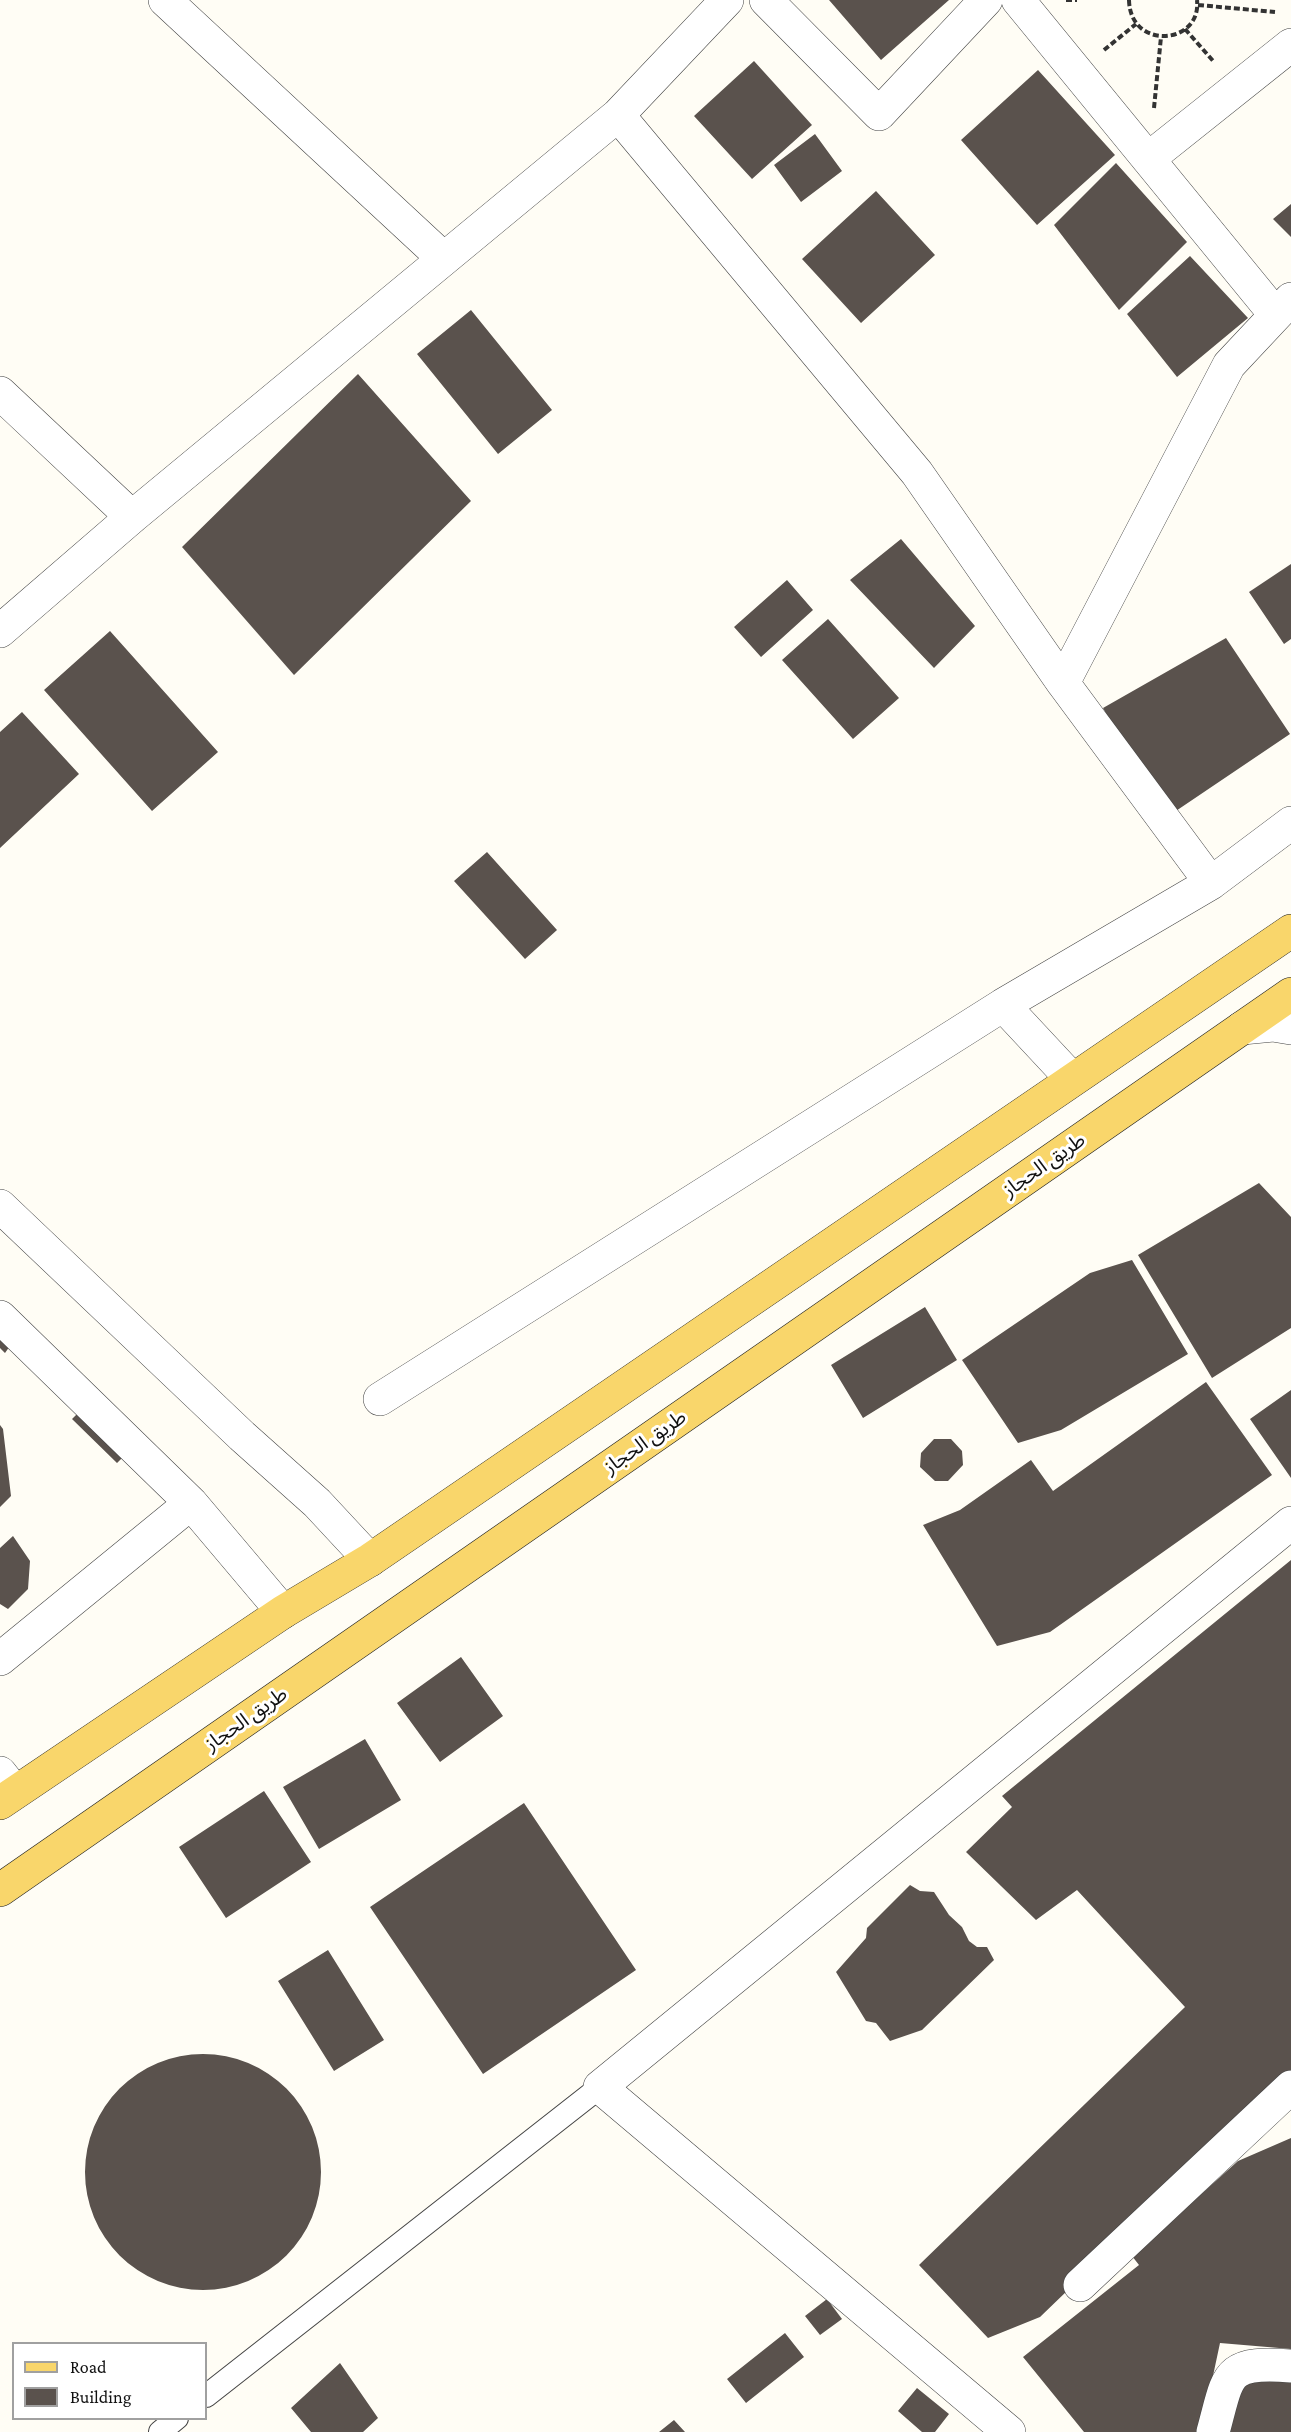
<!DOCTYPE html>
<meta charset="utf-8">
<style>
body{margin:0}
#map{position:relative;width:1291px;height:2432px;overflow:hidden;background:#fffdf5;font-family:"Crimson Pro",serif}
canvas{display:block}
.legend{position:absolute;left:12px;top:2342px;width:195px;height:78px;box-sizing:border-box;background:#fff;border:2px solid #a0a0a0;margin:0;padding:8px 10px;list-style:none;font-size:18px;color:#111}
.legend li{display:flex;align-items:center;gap:12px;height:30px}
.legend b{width:30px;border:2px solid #a0a0a0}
</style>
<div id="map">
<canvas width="1291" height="2432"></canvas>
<ul class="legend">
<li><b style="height:8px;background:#f9d66b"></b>Road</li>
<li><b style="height:16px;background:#5a524d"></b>Building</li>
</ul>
</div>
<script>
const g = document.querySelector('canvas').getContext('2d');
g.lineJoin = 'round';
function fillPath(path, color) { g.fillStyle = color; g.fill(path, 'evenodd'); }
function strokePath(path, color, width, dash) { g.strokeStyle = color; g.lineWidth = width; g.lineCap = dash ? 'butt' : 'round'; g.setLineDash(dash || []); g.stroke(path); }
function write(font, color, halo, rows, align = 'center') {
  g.font = font + ' "Crimson Pro","Noto Sans Arabic",serif'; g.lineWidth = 6; g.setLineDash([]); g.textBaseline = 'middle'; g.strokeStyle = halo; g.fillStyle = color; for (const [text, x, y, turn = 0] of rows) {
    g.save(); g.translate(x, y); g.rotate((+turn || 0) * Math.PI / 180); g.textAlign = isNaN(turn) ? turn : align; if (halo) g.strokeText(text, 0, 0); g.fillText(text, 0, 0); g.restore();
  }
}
fillPath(new Path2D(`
 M 829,0 L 949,0 L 881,60 Z
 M 754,61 L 812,125 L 752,179 L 694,116 Z
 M 1038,70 L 1115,155 L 1037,225 L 961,140 Z
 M 815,134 L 842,171 L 801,202 L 774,165 Z
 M 1116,163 L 1187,242 L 1119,310 L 1054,225 Z
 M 876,191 L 935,255 L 861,323 L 802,259 Z
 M 1291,204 L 1291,237 L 1273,219 Z
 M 1190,256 L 1248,318 L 1177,377 L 1127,314 Z
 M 471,310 L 552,410 L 498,454 L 417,354 Z
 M 358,374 L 471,501 L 294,675 L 182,547 Z
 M 901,539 L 975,626 L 934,668 L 850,580 Z
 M 1291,564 L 1291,639 L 1284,644 L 1249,592 Z
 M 787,580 L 813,610 L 761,657 L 734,627 Z
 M 828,619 L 899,698 L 853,739 L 782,660 Z
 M 110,631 L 218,752 L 152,811 L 44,690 Z
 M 1226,638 L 1290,734 L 1164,819 L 1103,708 Z
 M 22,712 L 79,774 L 0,848 L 0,732 Z
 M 487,852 L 557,930 L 525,959 L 454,881 Z
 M 1259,1183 L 1291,1217 L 1291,1328 L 1212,1378 L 1138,1255 Z
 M 1132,1260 L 1188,1354 L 1061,1430 L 1018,1443 L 962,1360 L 1090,1273 Z
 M 925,1307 L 957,1360 L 863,1418 L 831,1365 Z
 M 0,1325 L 14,1340 L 5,1353 L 0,1348 Z
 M 1206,1382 L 1272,1475 L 1050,1632 L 997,1646 L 923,1525 L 960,1510 L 1031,1460 L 1053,1491 Z
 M 1291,1390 L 1291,1478 L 1250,1419 Z
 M 85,1406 L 128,1452 L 117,1463 L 72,1419 Z
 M 0,1425 L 3,1429 L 11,1496 L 0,1507 Z
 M 934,1439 L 951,1439 L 962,1451 L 963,1465 L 948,1481 L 935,1481 L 920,1467 L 921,1453 Z
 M 13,1536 L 30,1561 L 28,1589 L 8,1609 L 0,1604 L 0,1548 Z
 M 1291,1560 L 1291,2075 L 1040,2317 L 988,2338 L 919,2265 L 1185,2007 L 1077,1890 L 1036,1920 L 966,1852 L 1012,1807 L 1002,1796 Z
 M 461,1657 L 503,1716 L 440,1762 L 397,1703 Z
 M 365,1739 L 401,1800 L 319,1849 L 283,1787 Z
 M 264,1791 L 311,1862 L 226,1918 L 179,1847 Z
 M 524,1803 L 636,1970 L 483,2074 L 370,1907 Z
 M 910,1885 L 920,1891 L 934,1892 L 949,1915 L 962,1927 L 969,1941 L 977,1947 L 987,1947 L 994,1960 L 922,2030 L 890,2041 L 876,2023 L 866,2021 L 836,1972 L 866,1938 L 867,1928 Z
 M 328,1950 L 384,2040 L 334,2071 L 278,1981 Z
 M85 2172a118 118 0 1 1 236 0a118 118 0 1 1-236 0Z
 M 1291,2138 L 1291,2349 L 1220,2343 L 1201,2432 L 1084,2432 L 1023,2357 L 1139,2265 L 1132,2256 L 1238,2161 Z
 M 827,2299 L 842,2319 L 820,2335 L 805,2316 Z
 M 785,2333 L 804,2357 L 746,2403 L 727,2379 Z
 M 340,2363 L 378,2418 L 363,2432 L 311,2432 L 291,2408 Z
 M 1245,2379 L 1291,2381 L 1291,2432 L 1226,2432 Z
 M 917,2388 L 949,2414 L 935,2432 L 922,2432 L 898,2411 Z
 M 674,2420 L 685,2432 L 659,2432 Z`), '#5a524d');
const lane = new Path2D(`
 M 206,2396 L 600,2087
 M 160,2432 L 177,2418`);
const street = new Path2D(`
 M 165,0 L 443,258
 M 766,0 L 879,114 L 986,0
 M 1018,0 L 1275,314
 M 618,115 L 917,473 L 1063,683 L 1211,883
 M 1148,159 L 1291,45
 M 0,393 L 132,517
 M 0,631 L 132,517 L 618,115 L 727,0
 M 1063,683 L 1229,365 L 1291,299
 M 1003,1005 L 1072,1079
 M 1242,1028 L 1273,1025 L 1291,1028
 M 0,1206 L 242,1436 L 317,1503 L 370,1560
 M 0,1317 L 191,1503 L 283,1612
 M 380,1399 L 1003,1005 L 1211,883 L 1291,823
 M 0,1659 L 191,1503
 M 0,1773 L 15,1792
 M 1080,2285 L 1291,2087
 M 1009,2432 L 600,2087 L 1291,1523
 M 1213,2432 C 1229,2374 1224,2361 1291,2366`);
const primary = new Path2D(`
 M 0,1803 L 283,1612 L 370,1560 L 1291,931
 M 0,1890 L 1291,994`);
strokePath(lane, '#444', 24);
strokePath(street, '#444', 34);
strokePath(primary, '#222', 34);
strokePath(new Path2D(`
 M 1066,0 L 1077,0
 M 1129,0 C 1130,51 1202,45 1197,0
 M 1198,5 L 1275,12
 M 1185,29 L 1214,62
 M 1104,50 L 1136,24
 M 1154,108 L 1161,37`), '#333', 4, [6, 3]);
strokePath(lane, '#fff', 22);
strokePath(street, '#fff', 33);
strokePath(primary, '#f9d66b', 33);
write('20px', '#111', '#fff', [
 ["طريق الحجاز",1044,1165,-35],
 ["طريق الحجاز",645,1442,-35],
 ["طريق الحجاز",246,1719,-35]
]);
</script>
